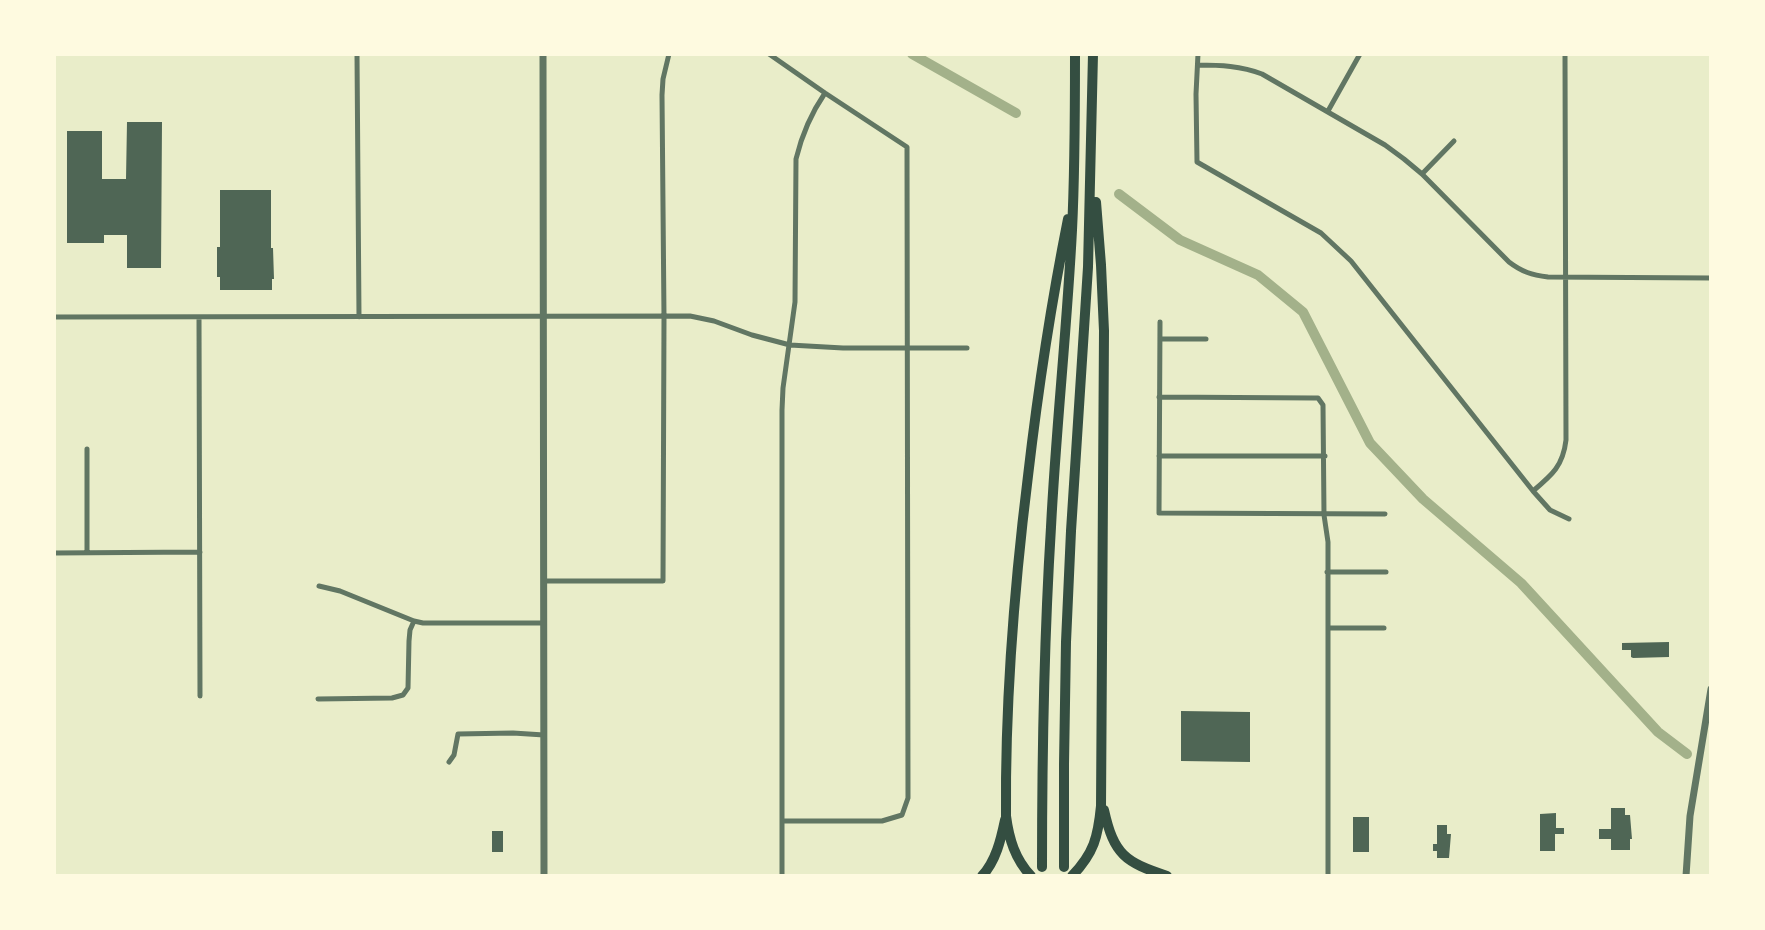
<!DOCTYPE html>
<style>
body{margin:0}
#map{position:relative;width:1765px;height:930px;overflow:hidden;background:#e9edc9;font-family:"Source Sans 3",sans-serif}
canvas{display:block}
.frame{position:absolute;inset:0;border:56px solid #fefae0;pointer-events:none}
</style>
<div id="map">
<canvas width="1765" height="930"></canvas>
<div class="frame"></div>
</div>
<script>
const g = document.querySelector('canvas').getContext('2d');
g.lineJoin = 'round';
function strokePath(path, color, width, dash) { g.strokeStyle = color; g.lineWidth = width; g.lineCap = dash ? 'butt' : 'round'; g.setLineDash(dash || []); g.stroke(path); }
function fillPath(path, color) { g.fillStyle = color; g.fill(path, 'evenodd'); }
strokePath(new Path2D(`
 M 912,54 L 1016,113
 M 1119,194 L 1180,240 L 1258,275 L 1303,312 L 1370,443 L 1423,499 L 1521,583 L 1658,732 L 1687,754`), '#a3b18a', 10);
fillPath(new Path2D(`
 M 127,122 L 162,122 L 161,268 L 127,268 L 127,235 L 104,235 L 104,243 L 67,243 L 67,131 L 102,131 L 102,179 L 126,179 Z
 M 220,190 L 271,190 L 271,248 L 273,248 L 274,279 L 272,279 L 272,290 L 220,290 L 220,277 L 217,277 L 217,247 L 220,247 Z
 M 1669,642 L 1669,657 L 1633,658 L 1631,657 L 1631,650 L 1622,650 L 1622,643 Z
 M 1181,711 L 1250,712 L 1250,762 L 1181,761 Z
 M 1611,808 L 1625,808 L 1625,815 L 1630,815 L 1632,839 L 1630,839 L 1630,850 L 1611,850 L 1611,839 L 1599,839 L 1599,829 L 1611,829 Z
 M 1556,813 L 1556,828 L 1564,828 L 1564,834 L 1555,834 L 1555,851 L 1540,851 L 1540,814 Z
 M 1353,817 L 1369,817 L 1369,852 L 1353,852 Z
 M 1437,825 L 1447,825 L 1447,834 L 1451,834 L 1449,858 L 1437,858 L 1437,851 L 1433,851 L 1433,844 L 1437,844 Z
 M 492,831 L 503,831 L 503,852 L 492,852 Z`), '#4f6655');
strokePath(new Path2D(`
 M 357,54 L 359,317
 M 769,54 L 825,93 L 907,147 L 908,798 L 902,815 L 882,821 L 783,821
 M 1198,54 L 1196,94 L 1197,162 L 1321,233 L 1351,261 L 1533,491 L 1550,510 L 1569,519
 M 1198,65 C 1220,65 1241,66 1262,74 L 1385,145 L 1404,159 L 1422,174 L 1509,262 C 1522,272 1532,275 1548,277 L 1711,278
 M 1328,111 L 1360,54
 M 1422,174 L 1454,141
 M 54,317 L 690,316 L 714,321 L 752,335 L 790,345 L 843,348 L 967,348
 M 199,317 L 200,696
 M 1160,322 L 1159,513 L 1385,514
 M 1160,339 L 1206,339
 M 1159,397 L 1314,398 L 1318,398 L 1323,405 L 1324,515 L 1328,542 L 1328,876
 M 87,449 L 87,553
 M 1159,456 L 1325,456
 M 1533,491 C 1552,475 1563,466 1566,440 L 1565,54
 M 54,553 L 200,552
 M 1327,572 L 1386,572
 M 544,581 L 663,581 L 664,317 L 662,95 L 663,79 L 669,54
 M 319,586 L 340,591 L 414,621 L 423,623 L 544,623
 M 1328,628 L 1384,628
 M 318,699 L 392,698 L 403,695 L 408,688 L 409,641 L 410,630 L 414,621
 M 449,762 L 454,755 L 458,734 L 513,733 L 544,735
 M 782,876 L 782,410 L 783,388 L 795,302 L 796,159 C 802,134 810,115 825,93`), '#617663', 5);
strokePath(new Path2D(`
 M 543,54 L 544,876
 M 1686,876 L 1690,816 L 1711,689`), '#617663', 7);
strokePath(new Path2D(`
 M 1104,810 C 1114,855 1125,862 1167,876
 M 1042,867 C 1042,753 1044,640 1051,527 C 1056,428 1067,329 1072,230 C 1075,171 1075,113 1075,54
 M 1064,867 L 1064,764 L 1066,642 L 1071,531 L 1088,267 L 1093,54
 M 982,876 C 996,861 1001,839 1005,820
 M 1031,876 C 1015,859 1009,839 1006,816 C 1005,702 1014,589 1028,476 C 1038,390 1051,304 1068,219
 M 1072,876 C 1094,853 1098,837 1101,806 L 1104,331 L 1101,265 L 1096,202`), '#344e41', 10);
</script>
